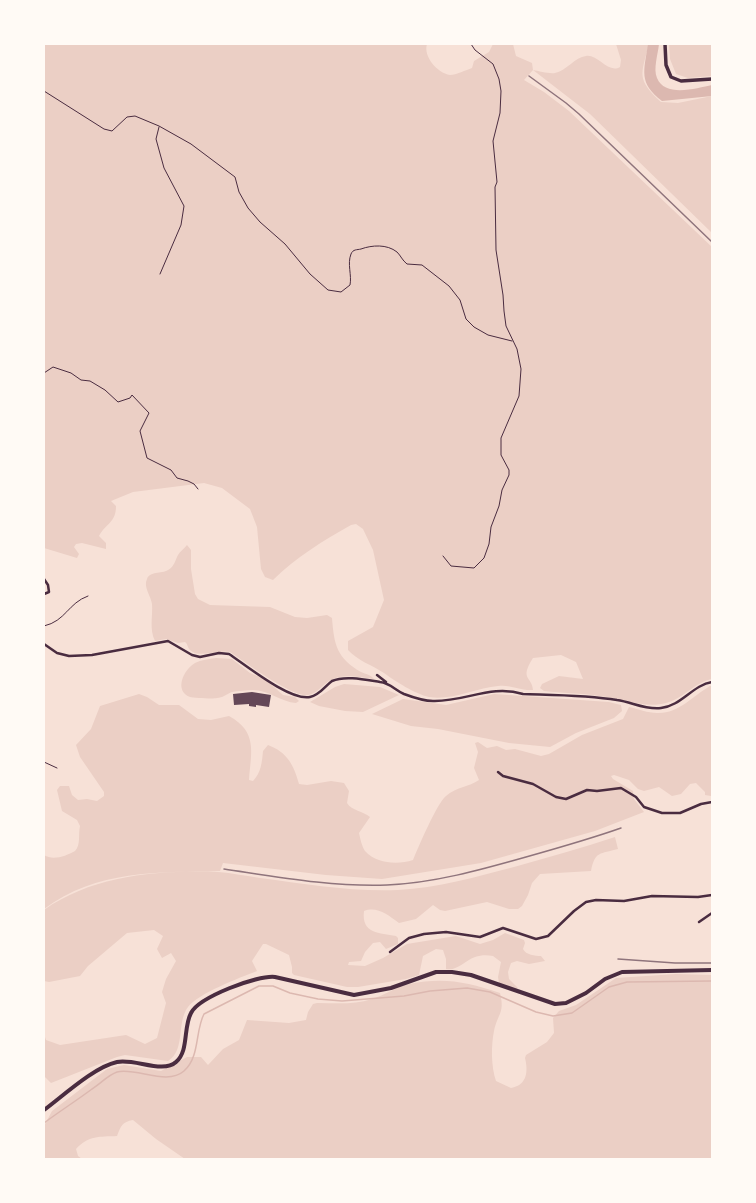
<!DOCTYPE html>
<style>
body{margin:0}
#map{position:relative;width:756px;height:1203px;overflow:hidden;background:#f7e1d7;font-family:Mulish,sans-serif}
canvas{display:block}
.frame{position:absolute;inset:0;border:45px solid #fffaf5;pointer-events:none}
</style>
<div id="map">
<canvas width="756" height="1203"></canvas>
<div class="frame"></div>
</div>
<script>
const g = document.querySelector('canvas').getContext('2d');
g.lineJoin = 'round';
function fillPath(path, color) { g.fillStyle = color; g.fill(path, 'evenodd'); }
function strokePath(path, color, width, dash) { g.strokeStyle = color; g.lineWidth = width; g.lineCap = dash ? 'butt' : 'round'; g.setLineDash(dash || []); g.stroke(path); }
fillPath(new Path2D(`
 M 44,44 L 427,44 C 423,56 437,73 450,75 C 456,75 466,70 472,68 L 474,61 L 489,52 L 493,44 L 513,44 L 516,56 L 532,63 L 533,70 C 539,71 549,74 555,73 C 566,71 575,57 586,56 C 598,54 608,74 620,67 L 621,60 L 616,44 L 649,44 C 641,75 636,79 661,102 L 678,103 L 712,96 L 712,233 L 590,114 L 533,70 L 524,80 L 544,92 L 569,111 L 712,247 L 712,679 C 695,682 683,699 666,703 C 645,709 620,698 599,696 C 581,693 562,693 544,691 L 540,688 L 542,684 L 559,676 L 583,679 L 576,662 L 561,655 L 533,658 C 519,680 532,676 533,690 C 521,691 510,684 498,686 C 476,688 451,701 429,697 C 415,694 395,681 384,673 C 372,665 358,661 348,650 L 348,641 L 373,627 L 384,600 L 373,550 L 363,529 L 356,524 L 351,525 C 323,541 296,557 273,580 L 265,577 L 261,569 L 257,527 L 250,509 L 222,488 L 204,483 L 133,492 L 111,501 L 116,506 C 116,523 106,523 99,536 L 106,543 L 106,549 L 82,543 L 76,544 L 74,547 L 79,554 L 77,558 L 44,548 Z
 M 669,44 L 712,44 L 712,76 L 688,78 L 676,74 L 670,59 Z
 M 187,545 L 191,550 L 191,569 L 195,594 L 198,599 L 210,605 L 270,607 L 295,617 L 307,618 L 327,615 L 332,618 C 334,645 337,658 361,672 C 366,674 371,675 374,679 C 362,678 343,673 331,680 C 323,684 318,693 308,695 C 293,698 245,662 230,652 C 218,649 198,659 190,650 C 187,647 188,644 185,642 L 178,643 L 166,639 L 155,641 C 149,629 153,616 152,604 C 151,596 143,587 147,579 C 150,571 161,574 168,570 C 175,566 175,560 178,555 C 180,551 185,548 187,545 Z
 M 216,658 L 232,659 L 250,673 L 265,679 L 283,695 L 295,697 L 299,701 L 296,703 C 281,702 269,690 253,690 C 246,690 238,691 232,692 C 227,694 222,698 217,698 C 214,699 194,698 190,697 C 174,691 183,670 195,663 C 201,660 209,659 216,658 Z
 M 344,684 L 380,687 L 399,695 L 363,712 L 345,711 L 319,706 L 310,702 L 335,687 Z
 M 710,686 L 712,686 L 711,796 L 705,795 L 705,792 L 696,783 L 690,784 L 681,794 L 672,796 L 659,787 L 644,791 L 638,789 L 629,780 L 614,775 L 611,776 L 613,779 L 633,791 L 634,799 L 644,812 L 595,831 L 481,863 L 382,879 L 326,875 L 223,863 L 220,871 C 159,872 96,870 44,909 L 44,855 C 53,861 66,856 75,851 C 81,845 78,835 80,826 L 77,820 L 62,811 L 57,790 L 60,786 L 69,786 L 72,795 L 78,800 L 87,799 L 97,801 L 104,796 L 104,792 L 80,757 L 76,745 L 91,729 L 100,706 L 139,694 L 147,697 L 159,705 L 179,705 L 198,719 L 211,720 L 229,716 C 258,732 251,752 249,780 L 253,781 C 261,773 262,762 263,751 L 268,745 C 287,752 294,765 299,784 L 307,785 L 331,781 L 344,783 L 349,791 L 347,803 C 352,811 363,811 370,817 L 359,833 C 360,838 362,847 365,851 C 377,864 398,865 413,860 C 418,848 437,803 446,796 C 456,787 469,787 479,780 L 474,768 L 478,752 L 475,743 L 478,742 L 487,748 L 497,746 L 506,750 L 515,749 L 541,756 L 549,754 L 582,735 L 623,719 L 629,707 C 638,709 648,713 657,713 C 678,714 693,696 710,686 Z
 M 494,694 L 609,702 L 621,705 L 622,711 L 614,718 L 576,733 L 550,747 L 509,743 L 438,729 L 411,726 L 372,714 L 403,699 L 446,705 Z
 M 615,837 L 618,849 C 600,854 595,851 591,871 L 540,874 L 532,883 L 528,895 L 522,906 L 518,909 L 509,909 L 487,902 L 445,911 L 440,910 L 433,905 L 416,919 L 399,923 C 388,915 377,906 364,911 C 361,934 380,933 396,936 L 398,938 L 398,944 L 386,949 L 380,942 L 373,943 L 365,952 L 361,961 L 349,962 L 348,965 L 365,966 L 383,958 L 407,944 L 456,936 L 480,944 L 493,940 L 505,933 L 524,940 L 525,943 L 523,949 C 526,955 535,956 541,956 L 545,961 L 529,964 L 517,961 L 511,963 L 508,972 L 509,979 L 518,988 L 515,990 L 499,983 L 498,977 L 501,962 L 493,956 C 487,955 481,955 475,957 C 464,961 458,971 446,969 L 446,959 L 443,950 L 436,949 L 423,956 L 419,975 L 406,979 L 358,987 L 347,987 L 294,975 L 292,973 L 292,967 L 289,955 L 266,944 L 263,944 L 252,961 L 257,971 C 239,978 199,993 188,1007 C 176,1023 186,1050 168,1061 L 125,1055 L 117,1057 L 51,1083 L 44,1076 L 44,1034 L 46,1040 L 60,1045 L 126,1035 L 145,1044 L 157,1038 L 166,1003 L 162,992 L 166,979 L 176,961 L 171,953 L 162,958 L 157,949 L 163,936 L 154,930 L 127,933 L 88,966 L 80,976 L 49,982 L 44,981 L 44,910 C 94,875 158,870 218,872 C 232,873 246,876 260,878 C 306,884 352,892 398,890 C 438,888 475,877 514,867 C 548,857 582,848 615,837 Z
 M 676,974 L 712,975 L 712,1159 L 185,1159 L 156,1139 L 133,1120 C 122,1122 121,1126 117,1136 C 99,1137 89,1135 76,1149 L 78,1156 L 82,1159 L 44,1159 L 44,1126 L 52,1111 L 107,1069 L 124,1065 L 161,1071 L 187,1057 L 201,1057 L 208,1065 L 223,1049 L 239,1040 L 247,1020 L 289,1023 L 306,1020 L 308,1012 L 313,1004 L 317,1003 C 336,1003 354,1005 372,999 C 385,995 396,987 409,984 C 444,977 467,982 500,993 C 505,1013 498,1013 494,1031 C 491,1046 491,1066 496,1081 L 511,1088 C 528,1085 528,1070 525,1058 L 526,1055 L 547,1042 L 554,1033 L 553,1018 L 559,1011 L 576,1005 L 616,978 Z`), '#ebcfc5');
fillPath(new Path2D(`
 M 648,44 L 659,44 C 658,54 653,69 657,78 C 665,98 697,88 712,85 L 712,96 L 662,101 C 638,83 644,71 648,44 Z`), '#dcb8b0');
strokePath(new Path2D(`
 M 44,1123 C 60,1111 76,1101 92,1089 C 100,1084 108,1075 117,1072 C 136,1067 167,1086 184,1071 C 200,1057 195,1031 204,1014 L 259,986 L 273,986 L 290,993 L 318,999 L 342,1001 L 404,996 L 430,991 L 467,988 L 490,992 L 536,1012 L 553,1016 L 572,1013 L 609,987 L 627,982 L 712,981`), '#dcb8b0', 1.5);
fillPath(new Path2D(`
 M 252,692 L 271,695 L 269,707 L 256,705 L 256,707 L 249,706 L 249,704 L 234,705 L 233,694 Z`), '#644757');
strokePath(new Path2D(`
 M 44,91 L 104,129 L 112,131 L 127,117 L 135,116 L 159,126 L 191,144 L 235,177 L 239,192 L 248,208 L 260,222 L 285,244 L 310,274 L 328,290 L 341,292 L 350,285 C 352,275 347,264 351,254 C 353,249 357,250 361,249 C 372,245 387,244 397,252 C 401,256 402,260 407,264 L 422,265 L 449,286 L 460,300 L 466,319 L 474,327 L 488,335 L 512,341
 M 159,127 L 156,139 L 164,168 L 184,206 L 181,225 L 160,274
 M 44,373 L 53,367 L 71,373 L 81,380 L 90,381 L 105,390 L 118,402 L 130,398 L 132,395 L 149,413 L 140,431 L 147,458 L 171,470 L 177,478 L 188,481 L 194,484 L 198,489
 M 443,556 L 451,566 L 474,568 L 484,558 L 489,544 L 491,527 L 499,506 L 502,490 L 509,475 L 509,470 L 501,455 L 501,438 L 519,396 L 521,369 L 517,349 L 506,326 L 504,311 L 503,295 L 496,250 L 495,187 L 497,182 L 493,141 L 500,113 L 501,91 L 499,79 L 493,64 L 475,50 L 471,44
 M 44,762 L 57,768`), '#4a2c40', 1);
strokePath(new Path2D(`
 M 44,626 C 66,621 68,603 88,596`), '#4a2c40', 1);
strokePath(new Path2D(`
 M 44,579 L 48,585 L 49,592 L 44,594
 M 44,644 L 57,653 L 69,656 L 92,655 L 168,641 L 192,655 L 200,657 L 219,653 L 229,654 C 247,666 290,701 310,697 C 320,695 325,686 332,681 C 345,675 367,680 380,682 C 390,683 395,690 404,694 C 412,697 425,701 433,701 C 465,702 491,684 523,694 C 553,695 587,695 617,700 C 632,702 645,710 661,708 C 681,706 693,685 712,682
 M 377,675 L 386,682
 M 498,772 L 503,776 L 533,784 L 556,797 L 566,799 L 587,790 L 597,791 L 621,788 L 636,797 L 644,807 L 662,813 L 680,813 L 701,804 L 712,802
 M 699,922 L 712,913
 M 390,952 L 409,938 L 424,934 L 446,932 L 480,937 L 503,928 L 536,939 L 548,936 L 574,911 L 586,902 L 596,900 L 624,901 L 652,896 L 698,897 L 712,895`), '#4a2c40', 2.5);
strokePath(new Path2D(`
 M 665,44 L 666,65 L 671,77 L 681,81 L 712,79`), '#4a2c40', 3.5);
strokePath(new Path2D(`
 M 44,1110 C 63,1096 94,1067 117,1062 C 134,1058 163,1074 176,1062 C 189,1051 183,1028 191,1013 C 199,997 257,975 275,977 L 354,995 L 391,988 L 436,972 L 452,972 L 471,975 L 555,1004 L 566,1003 L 586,993 L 605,979 L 622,972 L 712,970`), '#4a2c40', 4);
strokePath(new Path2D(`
 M 529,76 L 566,103 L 579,114 L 712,242
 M 224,869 C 278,877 332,887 387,885 C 434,883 480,870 526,857 C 558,848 590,839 621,828
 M 618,959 L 675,963 L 712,963`), '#8f747c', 1.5);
</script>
